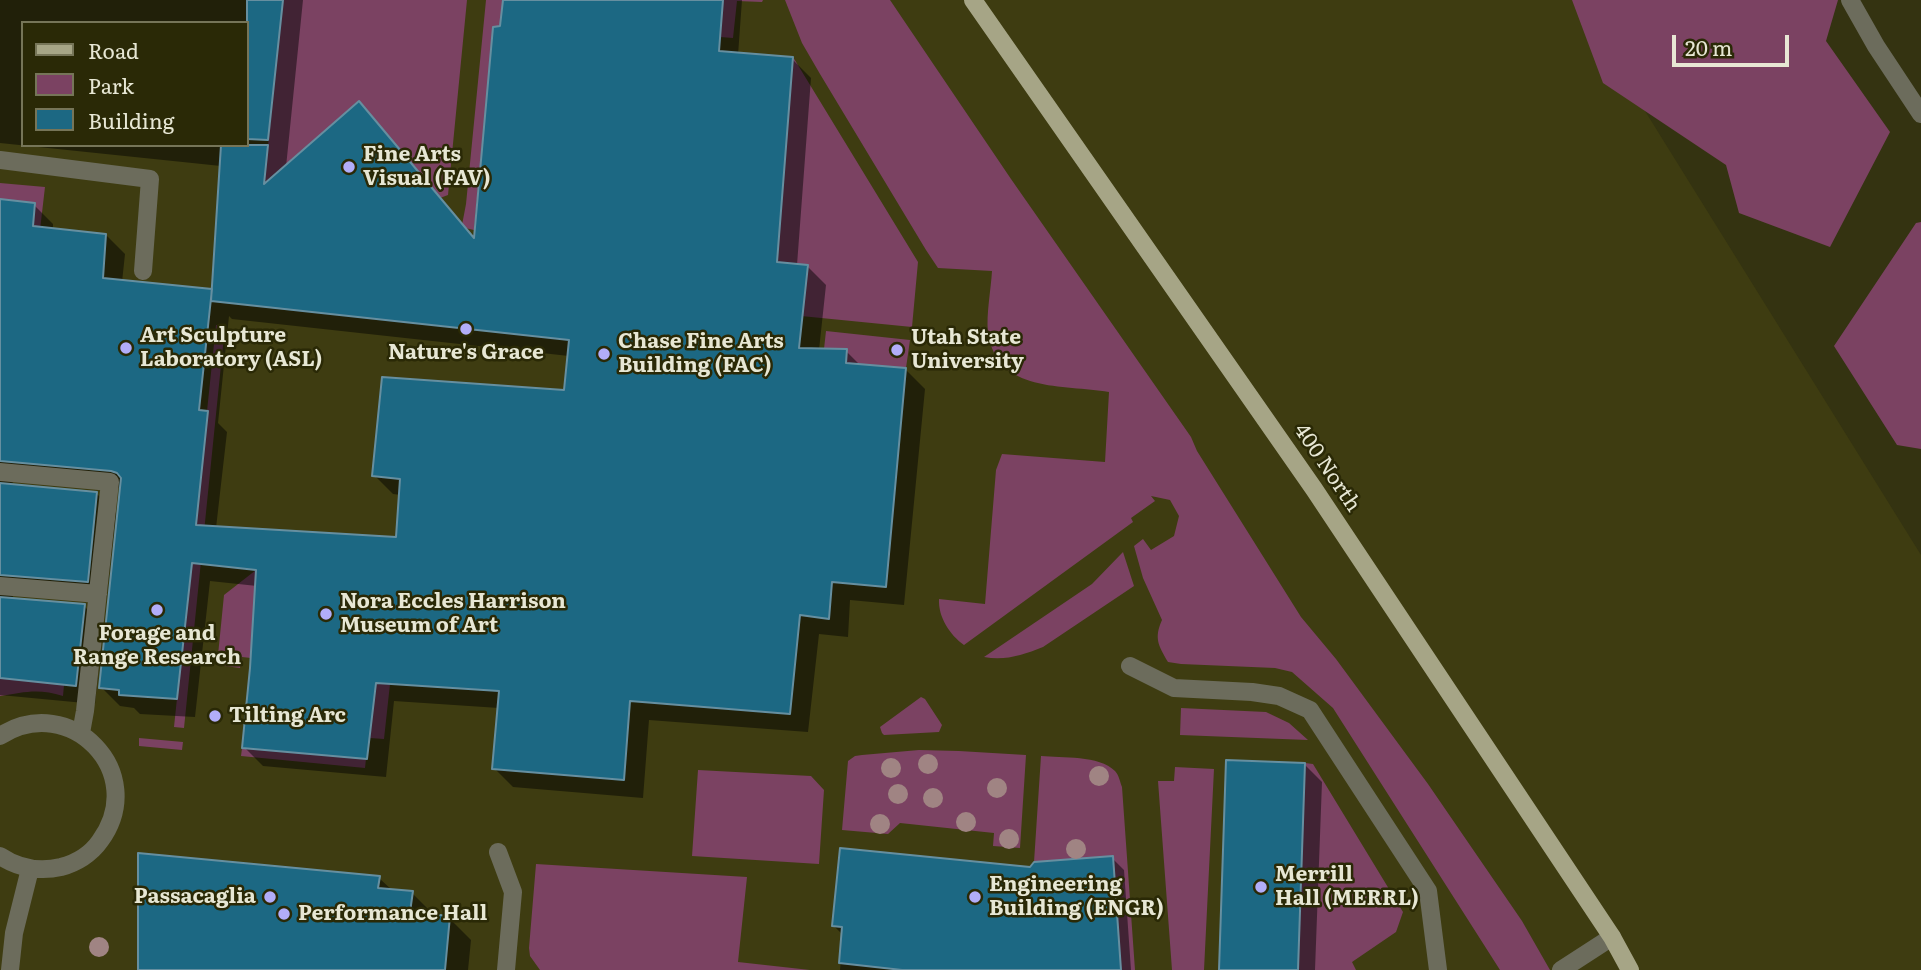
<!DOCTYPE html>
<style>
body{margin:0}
#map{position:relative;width:1921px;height:970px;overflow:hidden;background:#343311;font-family:Literata,serif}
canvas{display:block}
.legend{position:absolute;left:21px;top:21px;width:228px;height:126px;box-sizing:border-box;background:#2a2906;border:2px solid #767558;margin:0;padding:9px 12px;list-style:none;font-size:21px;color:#e7e7d4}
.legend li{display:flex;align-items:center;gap:14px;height:35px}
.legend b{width:35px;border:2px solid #767558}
.scale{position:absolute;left:1672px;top:35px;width:117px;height:32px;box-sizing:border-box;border:4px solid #e7e7d4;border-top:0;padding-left:9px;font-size:21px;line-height:24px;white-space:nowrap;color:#e7e7d4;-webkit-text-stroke:5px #2a2906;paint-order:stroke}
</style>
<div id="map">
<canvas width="1921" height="970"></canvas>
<ul class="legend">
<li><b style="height:9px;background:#a6a586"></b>Road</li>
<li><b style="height:19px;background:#7b4262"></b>Park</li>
<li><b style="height:19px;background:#1c6883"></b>Building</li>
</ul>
<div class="scale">20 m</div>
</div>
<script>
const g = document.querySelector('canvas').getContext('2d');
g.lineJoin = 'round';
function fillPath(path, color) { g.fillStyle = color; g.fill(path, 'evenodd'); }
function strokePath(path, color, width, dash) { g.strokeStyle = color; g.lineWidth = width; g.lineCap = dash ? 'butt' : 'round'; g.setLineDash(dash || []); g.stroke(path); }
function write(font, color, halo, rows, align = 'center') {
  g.font = font + ' Literata,serif'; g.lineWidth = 5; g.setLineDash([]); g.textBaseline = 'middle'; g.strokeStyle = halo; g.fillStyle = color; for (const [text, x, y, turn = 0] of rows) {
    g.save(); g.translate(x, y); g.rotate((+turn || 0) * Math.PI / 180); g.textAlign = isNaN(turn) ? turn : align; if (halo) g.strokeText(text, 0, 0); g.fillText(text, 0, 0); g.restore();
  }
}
fillPath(new Path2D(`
 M 0,0 L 1576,0 L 1921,555 L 1921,970 L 0,970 ZM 23,23 L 247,23 L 247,145 L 23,145 Z`), '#3e3c11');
fillPath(new Path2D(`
 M 283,0 L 467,0 L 448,195 L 440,198 L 359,101 L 264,184 Z
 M 486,0 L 503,0 L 500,26 L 493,28 L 474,230 L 465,228 L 462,225 L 466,204 Z
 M 723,0 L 763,0 L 762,2 L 737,1 L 733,38 L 720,37 Z
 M 785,0 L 890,0 L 1011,179 L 1191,437 L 1197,451 L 1301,617 L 1336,659 L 1428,784 L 1522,921 L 1550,970 L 1500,970 L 1333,708 L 1292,672 L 1275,668 L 1181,664 L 1168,662 C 1158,645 1154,638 1162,620 L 1143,578 L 1134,546 L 1143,539 L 1151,550 L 1174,536 L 1179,516 L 1170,500 L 1151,496 L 1155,501 L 1131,518 L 1133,522 L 964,645 C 950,635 938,617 939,599 L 985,604 L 996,470 L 1002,454 L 1105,462 L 1109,392 C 1064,384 996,394 988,332 C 986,315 991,289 992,271 L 938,268 L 926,250 L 820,74 L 802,43 Z
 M 1572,0 L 1838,0 L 1826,41 L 1890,132 L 1830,247 L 1739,213 L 1726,165 L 1603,83 Z
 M 793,57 L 918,262 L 912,327 L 801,316 L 808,265 L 777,262 Z
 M 0,183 L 45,187 L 40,230 L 33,230 L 0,199 Z
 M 1921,222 L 1921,449 L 1897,445 L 1834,346 L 1916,223 Z
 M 216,325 L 225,326 L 184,728 L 174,727 Z
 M 826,331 L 910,340 L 906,368 L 846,363 L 824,349 Z
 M 1123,552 L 1134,586 L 1043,647 C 1023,655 1005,661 984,657 L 1092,584 Z
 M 256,570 L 251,658 L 242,657 L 240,668 L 217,665 L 224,595 Z
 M 0,678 L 64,685 L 63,696 C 39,688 24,692 0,696 Z
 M 376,683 L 390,684 L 384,739 L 370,738 Z
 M 921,697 L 925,699 L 942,725 L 939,732 L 884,735 L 882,733 L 880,727 Z
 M 1181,708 L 1266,712 L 1289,723 L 1308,740 L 1180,735 Z
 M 139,738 L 183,742 L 182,750 L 139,746 Z
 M 242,748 L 366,759 L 365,768 L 241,756 Z
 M 919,750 L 959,751 L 1026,755 L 1020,848 L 993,846 L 994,833 L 900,823 L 888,834 L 842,830 L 848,761 L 855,756 L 862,755 Z
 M 1041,756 C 1062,758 1099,755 1115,771 C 1119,775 1120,782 1122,787 L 1135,970 L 1121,970 L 1113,856 L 1034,862 Z
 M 1305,763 L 1313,764 L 1403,912 L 1396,932 L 1352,962 L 1356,970 L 1298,970 Z
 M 1175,767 L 1214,769 L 1204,970 L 1172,970 L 1158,781 L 1174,781 Z
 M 698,770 L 811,776 L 824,790 L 819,864 L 692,856 Z
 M 536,864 L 747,877 L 738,962 L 810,970 L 540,970 L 530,956 L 529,948 Z`), '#7b4262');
fillPath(new Path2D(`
 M 0,0 L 303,0 L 286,167 L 359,103 L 377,122 L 475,239 L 505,0 L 742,0 L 738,55 L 792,59 L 811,78 L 797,265 L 807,266 L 826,285 L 819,350 L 846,351 L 861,366 L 906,370 L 925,389 L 904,605 L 850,600 L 848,637 L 819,634 L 808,732 L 649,720 L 643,798 L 513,787 L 494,768 L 499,708 L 394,701 L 386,777 L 263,766 L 244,747 L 257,586 L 210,581 L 195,717 L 140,714 L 134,708 L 120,706 L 101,687 L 123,488 L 21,479 L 14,481 L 10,486 L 97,494 L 116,513 L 106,600 L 21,593 L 14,595 L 10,600 L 84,606 L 103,625 L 95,704 L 0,695 L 0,201 L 34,205 L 53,224 L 53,230 L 106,235 L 125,254 L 122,282 L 213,293 L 221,166 L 0,143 ZM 23,23 L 247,23 L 247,145 L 23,145 ZM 229,316 L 232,319 L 569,356 L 566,392 L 374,475 L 393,494 L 401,495 L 398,538 L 216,528 L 227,432 L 218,423 Z
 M 1304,764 L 1322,782 L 1315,970 L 1220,970 Z
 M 1112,858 L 1124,870 L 1131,970 L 840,970 L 843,935 L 833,925 L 1031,869 Z
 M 379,878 L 393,891 L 412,893 L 434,915 L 449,918 L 471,940 L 468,970 L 142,970 Z`), '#0007');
const building = new Path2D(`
 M 247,0 L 283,0 L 268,140 L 247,139 Z
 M 503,0 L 723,0 L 719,51 L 793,57 L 777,262 L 808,265 L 799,348 L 847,349 L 846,363 L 906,368 L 886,587 L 832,582 L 829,619 L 800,615 L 790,714 L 630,701 L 624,780 L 492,769 L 499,691 L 376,683 L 367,759 L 242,748 L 250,668 L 256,570 L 192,563 L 177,699 L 119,695 L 119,690 L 99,688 L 121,478 L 117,473 L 111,471 L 0,461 L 0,199 L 35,203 L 33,226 L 106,234 L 103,278 L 212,289 L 199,410 L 208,411 L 196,525 L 396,537 L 400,479 L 372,476 L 382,377 L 564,390 L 569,340 L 211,301 L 221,145 L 268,145 L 264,184 L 359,101 L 474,238 L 493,27 L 500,26 Z
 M 0,483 L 97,492 L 88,582 L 0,575 Z
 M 0,597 L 85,604 L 76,686 L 0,678 Z
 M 1226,760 L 1305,763 L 1298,970 L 1219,970 Z
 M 840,848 L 1030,867 L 1034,862 L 1113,856 L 1121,970 L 902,970 L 839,963 L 842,927 L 832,926 Z
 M 138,853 L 380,876 L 378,888 L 413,891 L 410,912 L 450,916 L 445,970 L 138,970 Z`);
fillPath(building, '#1c6883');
strokePath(building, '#668fa0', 2);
strokePath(new Path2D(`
 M 1850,0 L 1876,46 L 1921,114
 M 0,160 L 150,179 L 143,271
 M 0,472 L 110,482 L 85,711 L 81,733
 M 0,586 L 98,594
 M 1130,666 L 1174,688 L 1252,692 L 1279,696 L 1310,710 L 1428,891 L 1438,970
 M 0,736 C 70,691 150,773 100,841 C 91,854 76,863 61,867 C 40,872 18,868 0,856
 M 498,852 L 513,892 L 506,970
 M 10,970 L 14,933 L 30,869
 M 1561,970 L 1612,937`), '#6c6c5c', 18);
strokePath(new Path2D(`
 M 973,0 L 1314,489 L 1612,937 L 1630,970`), '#a6a586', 18);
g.fillStyle = '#a08483';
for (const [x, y] of [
 [928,764],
 [891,768],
 [1099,776],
 [997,788],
 [898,794],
 [933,798],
 [966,822],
 [880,824],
 [1009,839],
 [1076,849],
 [99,947]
]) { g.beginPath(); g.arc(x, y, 10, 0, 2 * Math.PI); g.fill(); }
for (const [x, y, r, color] of [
 [349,167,7,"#b2adf9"],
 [466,329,7,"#b2adf9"],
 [126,348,7,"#b2adf9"],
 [897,350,7,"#b2adf9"],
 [604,354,7,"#b2adf9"],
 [157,610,7,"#b2adf9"],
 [326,614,7,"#b2adf9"],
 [215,716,7,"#b2adf9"],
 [1261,887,7,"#b2adf9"],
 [270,897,7,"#b2adf9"],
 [975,897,7,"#b2adf9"],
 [284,914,7,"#b2adf9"]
]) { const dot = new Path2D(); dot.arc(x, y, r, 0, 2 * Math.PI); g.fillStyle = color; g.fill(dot); strokePath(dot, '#2a2906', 2.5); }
write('bold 21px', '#e7e7d4', '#2a2906', [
 ["Fine Arts",363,155],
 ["Visual (FAV)",363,179],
 ["Art Sculpture",140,336],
 ["Laboratory (ASL)",140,360],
 ["Utah State",911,338],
 ["University",911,362],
 ["Chase Fine Arts",618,342],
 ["Building (FAC)",618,366],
 ["Nature's Grace",466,353,"center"],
 ["Nora Eccles Harrison",340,602],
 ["Museum of Art",340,626],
 ["Forage and",157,634,"center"],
 ["Range Research",157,658,"center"],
 ["Tilting Arc",229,716],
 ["Merrill",1275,875],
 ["Hall (MERRL)",1275,899],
 ["Engineering",989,885],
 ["Building (ENGR)",989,909],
 ["Passacaglia",256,897,"right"],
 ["Performance Hall",298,914]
], 'left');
write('21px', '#e7e7d4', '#2a2906', [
 ["400 North",1327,468,56]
]);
</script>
